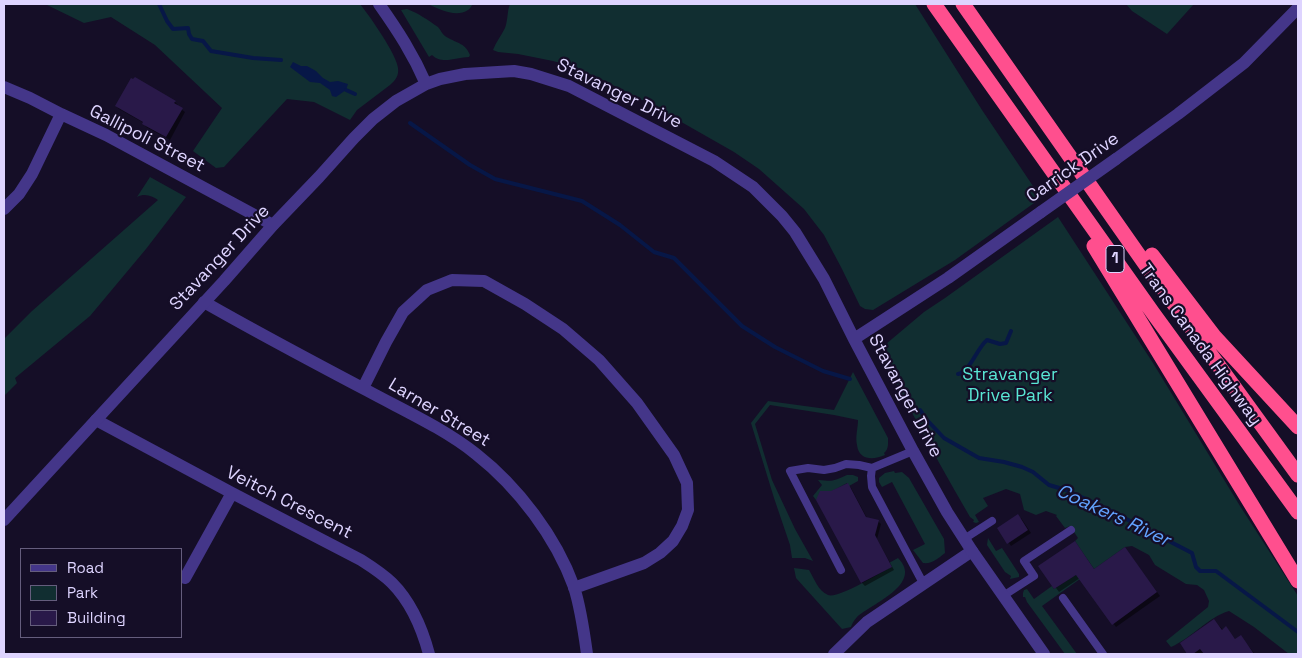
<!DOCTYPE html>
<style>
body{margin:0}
#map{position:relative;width:1302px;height:658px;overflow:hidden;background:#150e27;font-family:"Space Grotesk",sans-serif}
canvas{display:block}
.frame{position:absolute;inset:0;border:5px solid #ded4ff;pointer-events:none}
.legend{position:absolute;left:20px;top:548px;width:162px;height:90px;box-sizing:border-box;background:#150e27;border:1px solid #655d7d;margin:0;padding:6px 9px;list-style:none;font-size:15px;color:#ded4ff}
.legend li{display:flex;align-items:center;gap:10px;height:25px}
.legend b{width:25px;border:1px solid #655d7d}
</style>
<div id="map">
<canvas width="1302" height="658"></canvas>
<div class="frame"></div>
<ul class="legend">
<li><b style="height:6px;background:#443689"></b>Road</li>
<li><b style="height:14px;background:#112e31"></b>Park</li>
<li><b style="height:14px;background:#291949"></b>Building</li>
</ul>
</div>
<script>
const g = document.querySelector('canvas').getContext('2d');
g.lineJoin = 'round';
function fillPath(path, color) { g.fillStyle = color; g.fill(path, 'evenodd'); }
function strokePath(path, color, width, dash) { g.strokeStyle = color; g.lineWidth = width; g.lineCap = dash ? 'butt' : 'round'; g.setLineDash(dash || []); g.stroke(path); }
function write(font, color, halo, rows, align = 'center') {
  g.font = font + ' "Space Grotesk",sans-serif'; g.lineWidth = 4.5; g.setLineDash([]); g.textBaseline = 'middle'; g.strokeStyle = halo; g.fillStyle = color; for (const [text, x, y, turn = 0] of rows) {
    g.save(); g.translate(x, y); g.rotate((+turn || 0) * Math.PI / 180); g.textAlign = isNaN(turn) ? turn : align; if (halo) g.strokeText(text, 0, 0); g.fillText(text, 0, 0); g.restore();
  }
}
fillPath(new Path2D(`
 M 45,4 L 360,4 C 369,15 397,55 398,68 C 399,75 396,80 390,85 L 357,110 L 350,120 L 314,102 L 287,99 L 224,167 L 216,168 L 193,151 L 222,108 L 155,45 L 111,17 L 84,23 Z
 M 428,4 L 473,4 C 471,6 470,9 468,10 C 456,18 439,9 428,4 Z
 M 510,4 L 915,4 L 982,110 L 1041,198 L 955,260 L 873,310 L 865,309 L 860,306 L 842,269 L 824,235 L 804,209 L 759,169 L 734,152 L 648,103 L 599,78 L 571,66 L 553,61 L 518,54 L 498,52 L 493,50 C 496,42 501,36 505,28 C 508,20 507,11 510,4 Z
 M 1126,4 L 1194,4 L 1167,34 L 1132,11 Z
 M 407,9 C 418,13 428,20 438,27 C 441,30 442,34 445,36 C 455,43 465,42 470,55 L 469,57 C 457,57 442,65 432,55 L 429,57 L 401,10 Z
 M 150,177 L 186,197 L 146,249 L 90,316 L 15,378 L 17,383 L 4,396 L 4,339 L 32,311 L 158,200 C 152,196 145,193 137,197 Z
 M 1058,217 L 1153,363 L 1240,506 L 1298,596 L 1298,654 L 1289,654 L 1254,627 L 1229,611 C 1208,617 1192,638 1171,647 L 1166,641 L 1208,607 L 1209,601 L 1204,590 L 1197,585 L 1186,584 L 1155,565 L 1149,555 L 1132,546 L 1125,547 L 1042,606 L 1077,654 L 1065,654 L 1027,602 L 1025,597 L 1023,597 L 1023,593 L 1024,590 L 1027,589 L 1034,599 L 1052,586 L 1054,589 L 1091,565 L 1075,541 L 1078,538 L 1070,526 L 1065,528 L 1056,516 L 1057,515 L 1046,511 L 1036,515 L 1024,510 L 1020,494 L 1006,489 L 983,498 L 988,506 L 975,515 L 979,522 L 976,523 L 973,522 L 974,520 L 970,517 C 949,481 929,445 910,409 C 900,390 887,370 883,349 L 886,344 L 924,312 L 945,298 Z
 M 853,372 L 888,438 C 888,443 889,449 884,453 L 885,455 C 874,460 859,461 857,445 C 855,437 858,428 858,420 L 834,415 L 770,405 L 755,424 L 772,480 L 795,529 L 813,561 L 805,558 L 792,558 L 790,545 L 774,498 L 751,423 L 768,401 L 834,410 Z
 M 894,471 L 895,473 L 902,472 L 909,478 L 944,539 L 945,553 C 937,559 933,564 923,563 L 913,550 L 925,544 L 892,482 L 882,487 L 879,482 L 879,478 L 885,473 Z
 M 847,475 L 853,475 L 858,477 L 858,481 L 849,486 L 847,483 L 816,500 L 813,496 L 822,485 L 818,480 C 833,481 832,482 847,475 Z
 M 988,538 L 996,551 L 1002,548 L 1019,574 L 1019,577 L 1010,579 L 1011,576 L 1005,572 L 987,545 Z
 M 898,558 C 924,584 871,604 857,617 C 854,620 852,624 851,627 L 842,629 L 796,578 L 794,568 L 809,570 C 814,578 818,591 828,595 C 838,599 880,573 891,567 L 889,563 Z`), '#112e31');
fillPath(new Path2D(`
 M 293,62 L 301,66 L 307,66 L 316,71 L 323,78 L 330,82 L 338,81 L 348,84 L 346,90 L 336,97 L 332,96 L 330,90 L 320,83 L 310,82 L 290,67 Z`), '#071747');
fillPath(new Path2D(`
 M 175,102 L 178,105 L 177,106 L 185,112 L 170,140 L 146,127 L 144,123 L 119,109 L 116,106 Z
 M 847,485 L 851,488 L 867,518 L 878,521 L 881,524 L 877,539 L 894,570 L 865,586 L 862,583 L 818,500 Z
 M 1021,518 L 1031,533 L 1011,546 L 999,528 Z
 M 1075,542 L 1095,570 L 1128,552 L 1160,596 L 1116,627 L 1080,578 L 1059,592 L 1040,566 Z
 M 1214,620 L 1223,630 L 1226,628 L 1236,640 L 1241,637 L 1255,654 L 1189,654 L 1181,644 Z`), '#0007');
strokePath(new Path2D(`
 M 159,4 L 167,21 L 173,29 L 188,28 L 189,34 L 192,39 L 203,41 L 211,51 L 253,58 L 281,60
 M 346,90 L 355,94
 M 410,123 L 470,165 L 495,179 L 582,201 L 620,225 L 654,252 L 674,258 L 742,326 L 775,347 L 823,371 L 850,379
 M 958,374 C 970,372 977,348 987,340 L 1000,344 L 1006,343 L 1011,331
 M 920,410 L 927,420 L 944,438 L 979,458 L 1004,462 L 1022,467 L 1033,472 L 1049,485 L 1066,490 L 1101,506 L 1192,553 L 1196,567 L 1200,571 L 1216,571 L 1298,632`), '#071747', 4);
fillPath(new Path2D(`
 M 135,77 L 176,101 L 174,103 L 183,108 L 166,137 L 142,124 L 143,122 L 115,106 L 131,78 L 133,79 Z
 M 848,483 L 866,517 L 879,520 L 875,535 L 892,567 L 861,583 L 816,500 L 820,491 L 831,491 Z
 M 1018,514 L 1028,530 L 1007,544 L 997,528 Z
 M 1075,541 L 1094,569 L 1125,547 L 1157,592 L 1112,625 L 1076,575 L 1054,589 L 1038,566 Z
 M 1214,619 L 1222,630 L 1226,626 L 1235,639 L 1241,635 L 1254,654 L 1204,654 L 1200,649 L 1193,654 L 1187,654 L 1180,643 Z`), '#291949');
strokePath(new Path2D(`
 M 872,468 L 871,476 L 872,487 L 923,583
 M 964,539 L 992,521
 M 841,570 L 790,471 L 808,468 L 824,470 L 835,468 L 846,464 L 859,465 L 872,468 L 913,451
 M 1003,596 L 1034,576 L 1024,561 L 1071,530
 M 1063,598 L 1103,654`), '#443689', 8);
strokePath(new Path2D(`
 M 4,87 L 30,98 L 61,114 L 106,135 L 273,225
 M 4,209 L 19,194 L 32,174 L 61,114
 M 204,302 C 258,333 313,362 368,391 C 403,410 445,429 476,454 C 518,487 556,537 574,587 C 581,609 584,632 587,654
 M 363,388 L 386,342 L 403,312 L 427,290 L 452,280 L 484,281 L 525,304 L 563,329 L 599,360 L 637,403 L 674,455 L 687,483 L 688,510 L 682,526 L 673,541 L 660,553 L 644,563 L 574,588
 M 96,420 L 232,493 L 361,560 C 372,567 383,574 392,583 C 411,602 422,628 429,654
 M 185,578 L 232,493
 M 834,654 L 867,622 L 972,551`), '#443689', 12);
strokePath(new Path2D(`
 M 379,4 C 398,31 413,54 426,84
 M 1116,159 L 1178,114 L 1244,63 L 1298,8
 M 854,339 L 948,278 L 1041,212
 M 4,520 L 224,281 L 273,225 L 319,177 L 354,138 L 373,119 L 396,101 L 426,84 L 440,79 L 465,74 L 514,71 L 531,74 L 569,86 L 714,161 L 753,187 L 782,216 L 795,232 L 824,279 L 854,339 L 913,451 L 947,512 L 972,551 L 1044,654`), '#443689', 12);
strokePath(new Path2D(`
 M 934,4 L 1153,313 L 1298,512
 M 963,4 L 1150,271 L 1298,475
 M 1094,246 L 1298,581
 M 1152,255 L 1214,336 L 1298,427`), '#ff4f8e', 15);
strokePath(new Path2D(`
 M 1041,212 L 1116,159`), '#443689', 12);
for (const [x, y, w] of [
 [1115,259,18]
]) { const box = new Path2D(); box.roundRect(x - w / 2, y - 13.5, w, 27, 4); g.fillStyle = '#150e27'; g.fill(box); strokePath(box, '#ded4ff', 1); }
write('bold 16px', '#ded4ff', null, [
 ["1",1115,259]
]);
write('18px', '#ded4ff', '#150e27', [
 ["Stavanger Drive",619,94,26],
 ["Gallipoli Street",147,139,27],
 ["Carrick Drive",1073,168,-35],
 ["Stavanger Drive",220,258,-47],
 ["Trans Canada Highway",1200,345,54],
 ["Stavanger Drive",905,396,62],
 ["Larner Street",439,413,31],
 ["Veitch Crescent",289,503,27]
]);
write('18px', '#59e6d4', '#150e27', [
 ["Stravanger",1010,375],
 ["Drive Park",1010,396]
]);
write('italic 19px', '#62a3ff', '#150e27', [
 ["Coakers River",1113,516,25]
]);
</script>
